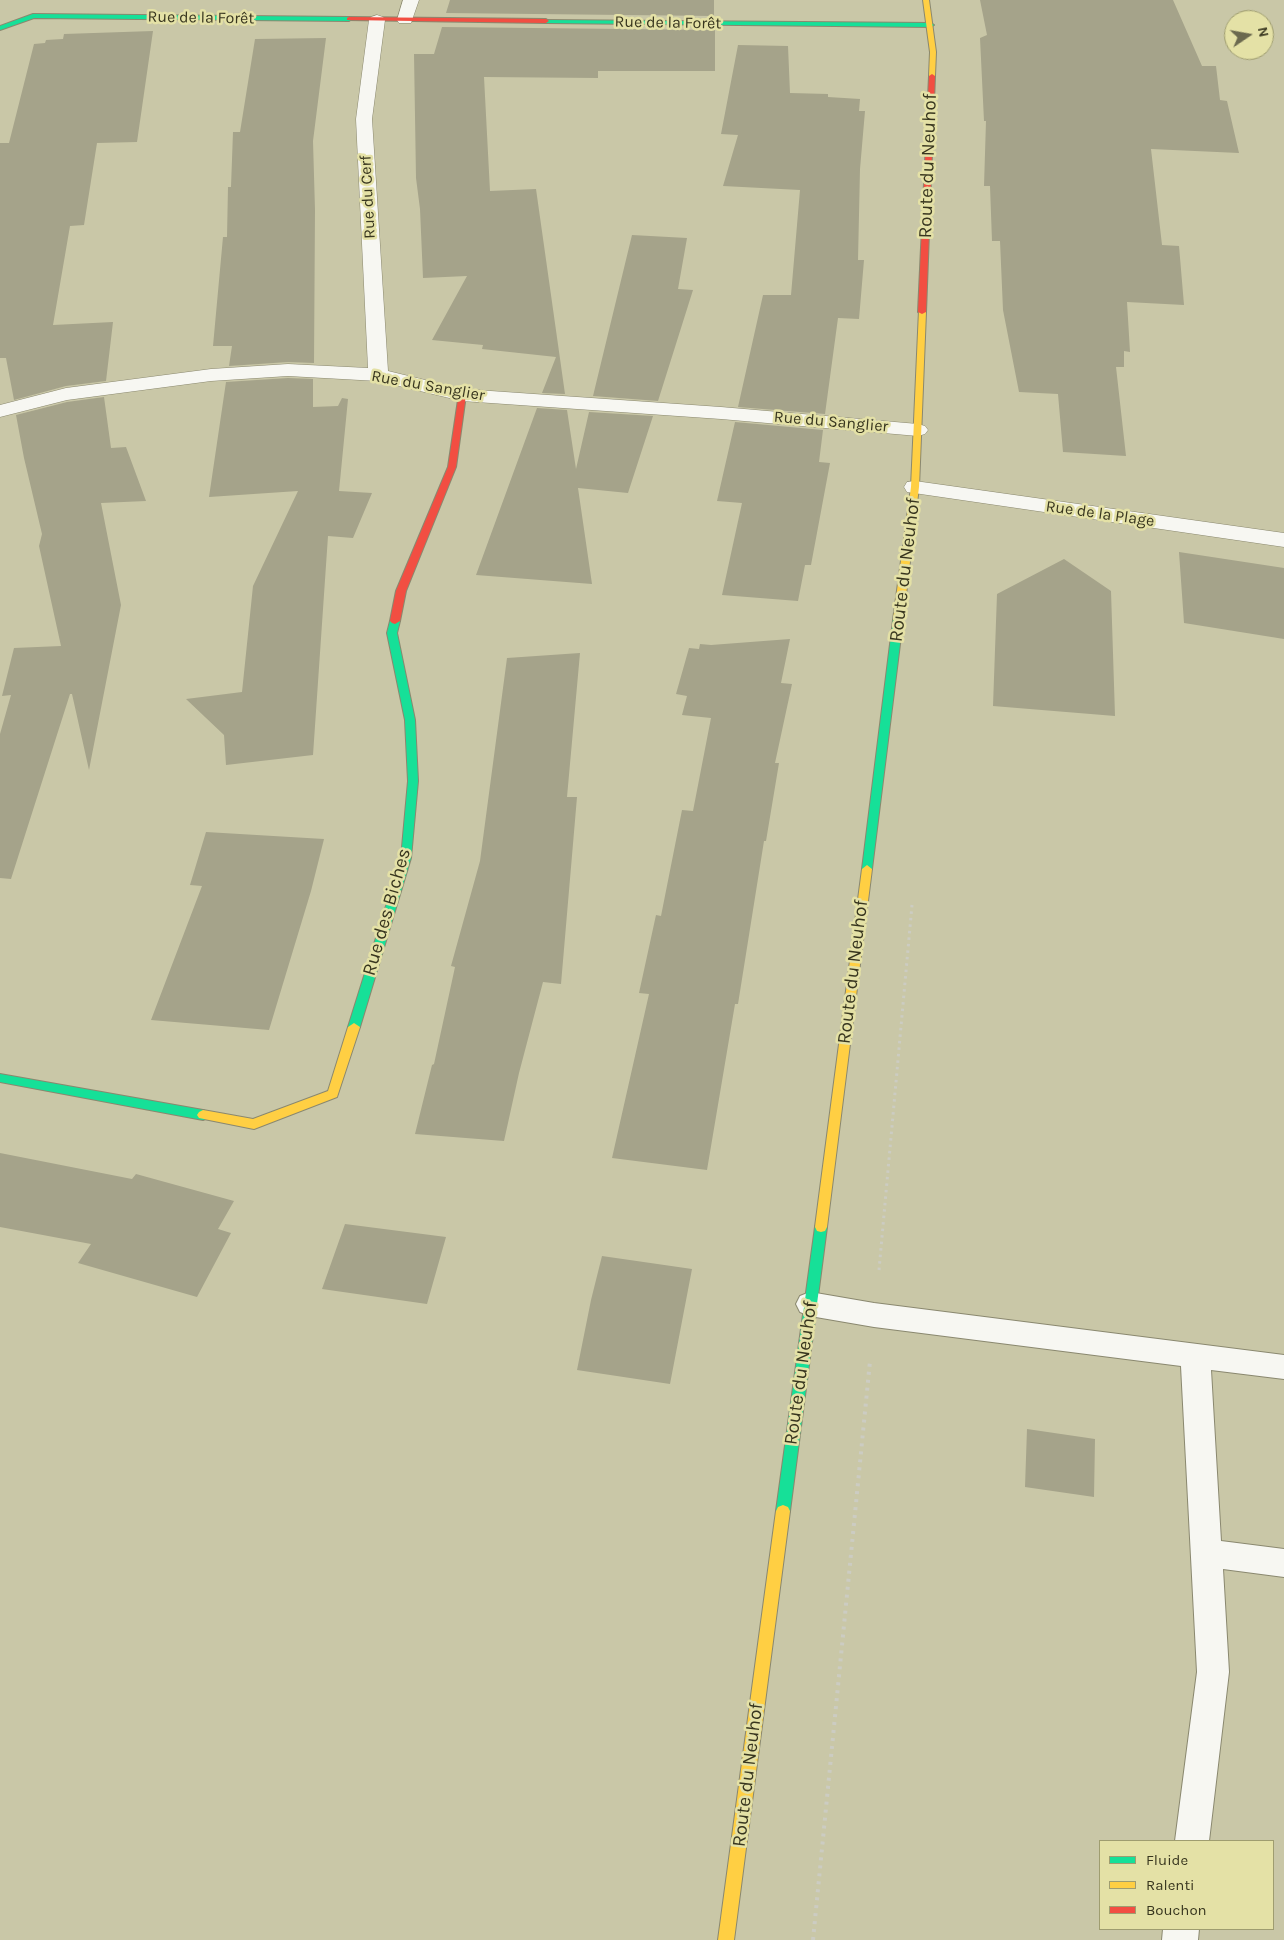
<!DOCTYPE html>
<meta charset="utf-8">
<style>
body{margin:0}
#map{position:relative;width:1284px;height:1940px;overflow:hidden;background:#c9c7a7;font-family:Karla,sans-serif}
canvas{display:block}
.legend{position:absolute;left:1099px;top:1840px;width:175px;height:90px;box-sizing:border-box;background:#e4e1a6;border:1px solid #9f9d70;margin:0;padding:6px 9px;list-style:none;font-size:15px;color:#38361f}
.legend li{display:flex;align-items:center;gap:10px;height:25px}
.legend b{width:25px;border:1px solid #9f9d70}
.north{position:absolute;left:1224px;top:10px;width:50px;height:50px;box-sizing:border-box;background:#e4e1a6;border:1px solid #9f9d70;border-radius:50%;rotate:78deg;font-size:14px;font-weight:700;line-height:20px;text-align:center;color:#38361f}
.north::after{content:'';display:block;margin:auto;width:18px;height:22px;background:#6b694f;clip-path:polygon(50% 0,100% 100%,50% 72%,0 100%)}
</style>
<div id="map">
<canvas width="1284" height="1940"></canvas>
<ul class="legend">
<li><b style="height:6px;background:#16e098"></b>Fluide</li>
<li><b style="height:6px;background:#ffcf43"></b>Ralenti</li>
<li><b style="height:6px;background:#f24e42"></b>Bouchon</li>
</ul>
<div class="north">N</div>
</div>
<script>
const g = document.querySelector('canvas').getContext('2d');
g.lineJoin = 'round';
function fillPath(path, color) { g.fillStyle = color; g.fill(path, 'evenodd'); }
function strokePath(path, color, width, dash) { g.strokeStyle = color; g.lineWidth = width; g.lineCap = dash ? 'butt' : 'round'; g.setLineDash(dash || []); g.stroke(path); }
function write(font, color, halo, rows, align = 'center') {
  g.font = font + ' Karla,sans-serif'; g.lineWidth = 5; g.setLineDash([]); g.textBaseline = 'middle'; g.strokeStyle = halo; g.fillStyle = color; for (const [text, x, y, turn = 0] of rows) {
    g.save(); g.translate(x, y); g.rotate((+turn || 0) * Math.PI / 180); g.textAlign = isNaN(turn) ? turn : align; if (halo) g.strokeText(text, 0, 0); g.fillText(text, 0, 0); g.restore();
  }
}
fillPath(new Path2D(`
 M 450,0 L 714,0 L 714,16 L 446,13 Z
 M 980,0 L 1173,0 L 1202,66 L 1216,66 L 1220,100 L 1227,101 L 1239,153 L 1151,149 L 1162,245 L 1179,246 L 1184,305 L 1127,302 L 1130,352 L 1124,351 L 1124,367 L 1116,367 L 1126,456 L 1063,452 L 1058,394 L 1019,392 L 1003,310 L 1000,241 L 992,241 L 990,186 L 984,186 L 986,121 L 984,121 L 980,38 L 987,35 Z
 M 442,27 L 715,30 L 715,71 L 598,71 L 598,78 L 484,77 L 490,191 L 536,189 L 565,394 L 542,393 L 556,357 L 482,349 L 483,345 L 432,340 L 467,276 L 423,278 L 420,209 L 416,178 L 414,54 L 434,54 Z
 M 153,31 L 137,142 L 97,143 L 84,225 L 70,226 L 53,325 L 113,322 L 106,381 L 66,386 L 14,400 L 6,358 L 0,358 L 0,143 L 9,143 L 34,44 L 45,43 L 46,40 L 63,39 L 64,34 Z
 M 326,38 L 313,141 L 315,210 L 314,363 L 288,362 L 229,366 L 232,346 L 213,346 L 223,237 L 227,237 L 228,187 L 231,187 L 233,132 L 240,132 L 255,39 Z
 M 738,45 L 788,46 L 790,93 L 828,94 L 828,97 L 860,99 L 859,111 L 865,111 L 860,169 L 858,260 L 864,260 L 859,319 L 838,318 L 825,414 L 738,407 L 763,295 L 791,295 L 800,190 L 723,186 L 738,135 L 721,134 Z
 M 632,235 L 687,238 L 678,289 L 693,290 L 658,401 L 593,396 Z
 M 288,378 L 313,379 L 313,407 L 338,406 L 342,398 L 348,399 L 339,491 L 372,493 L 353,538 L 328,536 L 313,755 L 226,765 L 224,735 L 186,699 L 242,692 L 253,586 L 298,491 L 209,497 L 226,382 Z
 M 104,397 L 111,448 L 126,447 L 146,501 L 101,503 L 121,605 L 89,770 L 72,694 L 70,694 L 11,879 L 0,878 L 0,734 L 11,695 L 2,696 L 14,648 L 61,646 L 39,546 L 42,534 L 24,458 L 16,415 L 67,402 Z
 M 537,408 L 567,410 L 576,469 L 589,412 L 653,416 L 628,493 L 578,488 L 592,584 L 476,575 Z
 M 735,422 L 823,430 L 819,462 L 830,463 L 811,565 L 805,565 L 798,601 L 722,595 L 742,503 L 717,501 Z
 M 1179,552 L 1284,568 L 1284,639 L 1184,623 Z
 M 1064,559 L 1111,591 L 1115,716 L 993,706 L 997,594 Z
 M 790,639 L 781,683 L 792,684 L 775,763 L 779,763 L 766,841 L 764,841 L 738,1004 L 735,1004 L 707,1170 L 612,1158 L 649,994 L 639,993 L 656,915 L 661,916 L 682,810 L 693,811 L 711,718 L 682,715 L 687,696 L 676,694 L 689,648 L 699,649 L 700,644 L 711,645 Z
 M 580,653 L 567,797 L 577,797 L 561,984 L 543,982 L 519,1073 L 504,1141 L 415,1134 L 432,1065 L 434,1064 L 455,967 L 451,966 L 480,861 L 507,658 Z
 M 206,832 L 324,839 L 311,891 L 269,1030 L 151,1020 L 202,886 L 190,885 Z
 M 0,1153 L 132,1179 L 136,1174 L 234,1201 L 218,1229 L 231,1233 L 197,1297 L 78,1263 L 91,1244 L 0,1227 Z
 M 345,1224 L 446,1237 L 427,1304 L 322,1289 Z
 M 602,1256 L 692,1269 L 670,1384 L 577,1370 L 591,1300 Z
 M 1027,1429 L 1095,1439 L 1094,1497 L 1025,1487 Z`), '#a5a38a');
const lane = new Path2D(`
 M 810,1292 L 874,1303 L 1284,1355 L 1284,1379 L 1211,1370 L 1221,1541 L 1284,1549 L 1284,1577 L 1223,1569 L 1229,1672 L 1209,1841 L 1175,1841 L 1197,1672 L 1181,1366 L 874,1327 L 810,1316 L 800,1312 L 796,1304 L 800,1296 Z
 M 1163,1929 L 1199,1929 L 1198,1940 L 1162,1940 Z`);
const street = new Path2D(`
 M 403,0 L 419,0 L 411,23 L 399,23 L 397,20 Z
 M 377,15 L 383,17 L 385,20 L 372,119 L 388,371 L 462,389 L 721,407 L 918,424 L 925,426 L 928,430 L 925,434 L 918,436 L 721,419 L 462,401 L 378,381 L 288,376 L 211,381 L 67,400 L 0,417 L 0,405 L 66,388 L 211,369 L 288,364 L 368,368 L 356,119 L 369,20 L 371,17 Z
 M 915,481 L 1284,533 L 1284,547 L 907,492 L 904,487 L 907,482 Z`);
const fast = new Path2D(`
 M 33,14 L 349,17 L 352,19 L 349,21 L 34,18 L 0,30 L 0,26 Z
 M 544,20 L 931,23 L 934,25 L 931,27 L 546,23 L 544,22 Z
 M 898,617 L 903,620 L 872,869 L 867,873 L 862,869 L 893,620 Z
 M 395,618 L 400,621 L 397,633 L 415,720 L 418,781 L 411,858 L 360,1027 L 354,1031 L 348,1027 L 401,858 L 408,781 L 405,720 L 387,633 L 390,621 Z
 M 0,1074 L 203,1110 L 207,1112 L 209,1115 L 207,1118 L 203,1120 L 0,1082 Z
 M 821,1222 L 825,1223 L 827,1227 L 790,1511 L 788,1515 L 783,1517 L 778,1515 L 776,1511 L 815,1227 L 817,1223 Z`);
const slow = new Path2D(`
 M 923,0 L 929,0 L 936,52 L 935,76 L 932,78 L 929,76 L 930,52 Z
 M 919,310 L 926,312 L 919,487 L 903,620 L 898,623 L 893,620 L 911,487 Z
 M 867,865 L 872,869 L 827,1227 L 825,1231 L 821,1232 L 817,1231 L 815,1227 L 862,869 Z
 M 354,1023 L 360,1027 L 337,1097 L 254,1129 L 199,1118 L 197,1115 L 199,1112 L 203,1110 L 253,1119 L 328,1091 L 348,1027 Z
 M 783,1505 L 788,1507 L 790,1511 L 734,1940 L 718,1940 L 776,1511 L 778,1507 Z`);
const jam = new Path2D(`
 M 349,17 L 546,19 L 549,21 L 546,23 L 347,20 L 347,18 Z
 M 932,74 L 935,76 L 926,312 L 922,314 L 918,312 L 929,76 Z
 M 459,393 L 462,393 L 466,395 L 456,467 L 406,591 L 400,621 L 395,624 L 392,623 L 390,621 L 396,591 L 448,467 Z`);
strokePath(lane, '#8a886f', 2);
strokePath(street, '#8a886f', 1);
strokePath(fast, '#8a886f', 2);
strokePath(slow, '#8a886f', 2);
strokePath(jam, '#8a886f', 2);
strokePath(new Path2D(`
 M 879,1270 L 912,905`), '#ccccc2', 3, [2.5, 4]);
strokePath(new Path2D(`
 M 813,1940 L 870,1361`), '#ccccc2', 4, [3, 5]);
fillPath(lane, '#f7f7f2');
fillPath(street, '#f7f7f2');
fillPath(fast, '#16e098');
fillPath(slow, '#ffcf43');
fillPath(jam, '#f24e42');
write('16px', '#38361f', '#e4e1a6', [
 ["Rue de la Forêt",201,18,1],
 ["Rue de la Forêt",668,23,1],
 ["Rue du Cerf",368,197,-93],
 ["Rue du Sanglier",428,386,10],
 ["Rue du Sanglier",831,422,5],
 ["Rue de la Plage",1100,514,8]
]);
write('19px', '#38361f', '#e4e1a6', [
 ["Route du Neuhof",928,166,-88],
 ["Route du Neuhof",905,570,-83],
 ["Rue des Biches",387,912,-74],
 ["Route du Neuhof",853,972,-83],
 ["Route du Neuhof",801,1373,-82],
 ["Route du Neuhof",748,1775,-83]
]);
</script>
